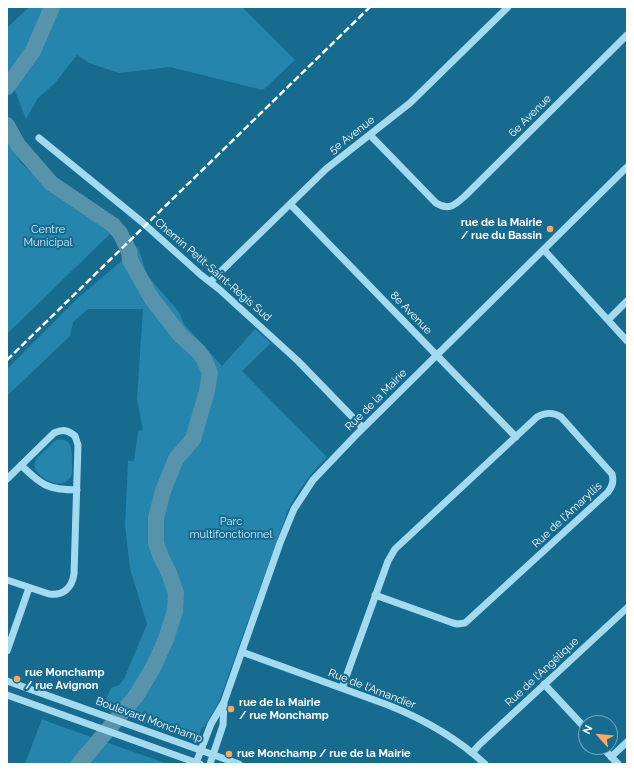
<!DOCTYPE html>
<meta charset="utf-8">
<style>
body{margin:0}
#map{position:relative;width:634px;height:771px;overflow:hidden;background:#166b8f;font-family:Raleway,sans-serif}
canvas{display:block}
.frame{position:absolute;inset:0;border:8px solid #fff;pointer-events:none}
.north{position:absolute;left:578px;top:715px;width:40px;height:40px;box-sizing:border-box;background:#166b8f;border:1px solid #73a6bc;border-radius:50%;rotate:297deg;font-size:11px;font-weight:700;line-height:16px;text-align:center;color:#fff}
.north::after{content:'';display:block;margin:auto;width:14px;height:18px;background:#ffa862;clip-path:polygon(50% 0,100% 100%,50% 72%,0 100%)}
</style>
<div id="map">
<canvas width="634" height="771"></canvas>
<div class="frame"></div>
<div class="north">N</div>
</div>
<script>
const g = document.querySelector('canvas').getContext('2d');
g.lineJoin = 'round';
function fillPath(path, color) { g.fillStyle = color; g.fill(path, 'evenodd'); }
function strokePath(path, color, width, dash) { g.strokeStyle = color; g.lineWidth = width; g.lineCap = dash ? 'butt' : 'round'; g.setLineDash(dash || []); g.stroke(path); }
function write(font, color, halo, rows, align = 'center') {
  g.font = font + ' Raleway,sans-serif'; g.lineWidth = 4; g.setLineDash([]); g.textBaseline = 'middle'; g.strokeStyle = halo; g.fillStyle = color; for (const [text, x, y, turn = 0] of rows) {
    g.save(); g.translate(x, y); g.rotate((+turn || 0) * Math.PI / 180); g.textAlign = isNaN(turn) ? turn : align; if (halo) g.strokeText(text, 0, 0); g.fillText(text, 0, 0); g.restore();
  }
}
fillPath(new Path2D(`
 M 29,7 L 242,7 L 295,60 L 263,90 L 170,67 L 119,73 L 89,63 L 77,55 L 55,83 L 38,98 L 26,119 L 7,71 L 7,28 Z
 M 7,138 L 20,162 L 44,185 L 83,209 L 104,224 L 112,232 L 7,334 Z
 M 138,247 L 147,275 L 179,312 L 184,324 L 222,366 L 255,329 L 271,343 L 242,371 L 327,457 C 311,473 298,490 288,510 L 218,704 L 204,727 L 202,727 L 199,735 L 193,739 L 185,738 L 102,708 L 111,688 L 119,685 L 124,679 L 147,624 L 130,569 L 125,525 L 128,461 L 134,461 L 138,431 L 143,430 L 137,399 L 143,309 L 88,309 L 73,322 L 70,336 L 7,396 L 7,369 L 79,297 Z
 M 56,440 C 73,437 72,451 72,463 C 72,468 73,474 70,478 C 62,489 46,481 39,474 C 34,469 33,464 37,458 Z
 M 42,719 L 57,725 L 168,764 L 25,764 Z`), '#2685ac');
strokePath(new Path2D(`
 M 7,87 L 33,51 L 52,7
 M 7,125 L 18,145 L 51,183 L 113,225 L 120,233 L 129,251 L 130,260 L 152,299 L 181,336 L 198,351 L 204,359 L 210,373 L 207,391 L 193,439 L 176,459 L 163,491 L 156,518 L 156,543 L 161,557 L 169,573 L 176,593 L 175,611 L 166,639 L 153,668 L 136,696 L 79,764`), '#5893ac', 16);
strokePath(new Path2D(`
 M 370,135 L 436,203 C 449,211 455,205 465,196 L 627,35
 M 39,138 L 142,222 L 201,275 L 219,289 L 298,361 L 363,428
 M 290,204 L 516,437
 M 544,250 L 627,341
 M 210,282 L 326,169 L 410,103 L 508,7
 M 608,320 L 627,301
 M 21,465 C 41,485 48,490 77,490
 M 7,479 L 54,433 C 63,429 68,430 75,436 L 78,445 L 74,574 C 72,588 63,596 49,594 L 7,580
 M 7,651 L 29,588
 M 242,652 L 388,705 C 423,719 457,738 485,764
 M 7,681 L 239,764
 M 544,684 L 586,729
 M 342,688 L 388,561 L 395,549 L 537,417 C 546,412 553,412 561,417 L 612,474 C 614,480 612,487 608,492 L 465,623 L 457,624 L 453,623 L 375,595
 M 7,695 L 200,764
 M 602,747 L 618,764
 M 472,753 L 479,745 L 627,608
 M 611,757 L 627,742
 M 196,763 L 211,724 L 224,702 L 280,543 L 294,509 L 313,480 L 355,436 L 627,167
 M 210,764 L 223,725 L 224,703`), '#a3daf0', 7);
strokePath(new Path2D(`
 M 7,360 L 370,7`), '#fff', 2.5, [7, 3]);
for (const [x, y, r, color] of [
 [550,229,4,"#ffa862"],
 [17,679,4,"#ffa862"],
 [231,709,4,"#ffa862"],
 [229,754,4,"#ffa862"]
]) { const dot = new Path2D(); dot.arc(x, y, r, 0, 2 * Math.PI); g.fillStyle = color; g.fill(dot); strokePath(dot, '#166b8f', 1.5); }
write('11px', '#fff', '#166b8f', [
 ["6e Avenue",530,116,-45],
 ["5e Avenue",352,135,-38],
 ["Chemin Petit-Saint-Régis Sud",213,270,41],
 ["8e Avenue",411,313,46],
 ["Rue de la Mairie",376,400,-45],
 ["Rue de l'Amaryllis",567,515,-43],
 ["Rue de l'Angélique",542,672,-43],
 ["Rue de l'Amandier",372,689,21],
 ["Boulevard Monchamp",149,720,20]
]);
write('bold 11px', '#fff', '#166b8f', [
 ["rue de la Mairie",542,223,"right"],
 ["/ rue du Bassin",542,236,"right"],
 ["rue Monchamp",25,673],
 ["/ rue Avignon",25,686],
 ["rue de la Mairie",239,703],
 ["/ rue Monchamp",239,716],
 ["rue Monchamp / rue de la Mairie",237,754]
], 'left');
write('11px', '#caedfb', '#166b8f', [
 ["Centre",48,230],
 ["Municipal",48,243],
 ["Parc",231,522],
 ["multifonctionnel",231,535]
]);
</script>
